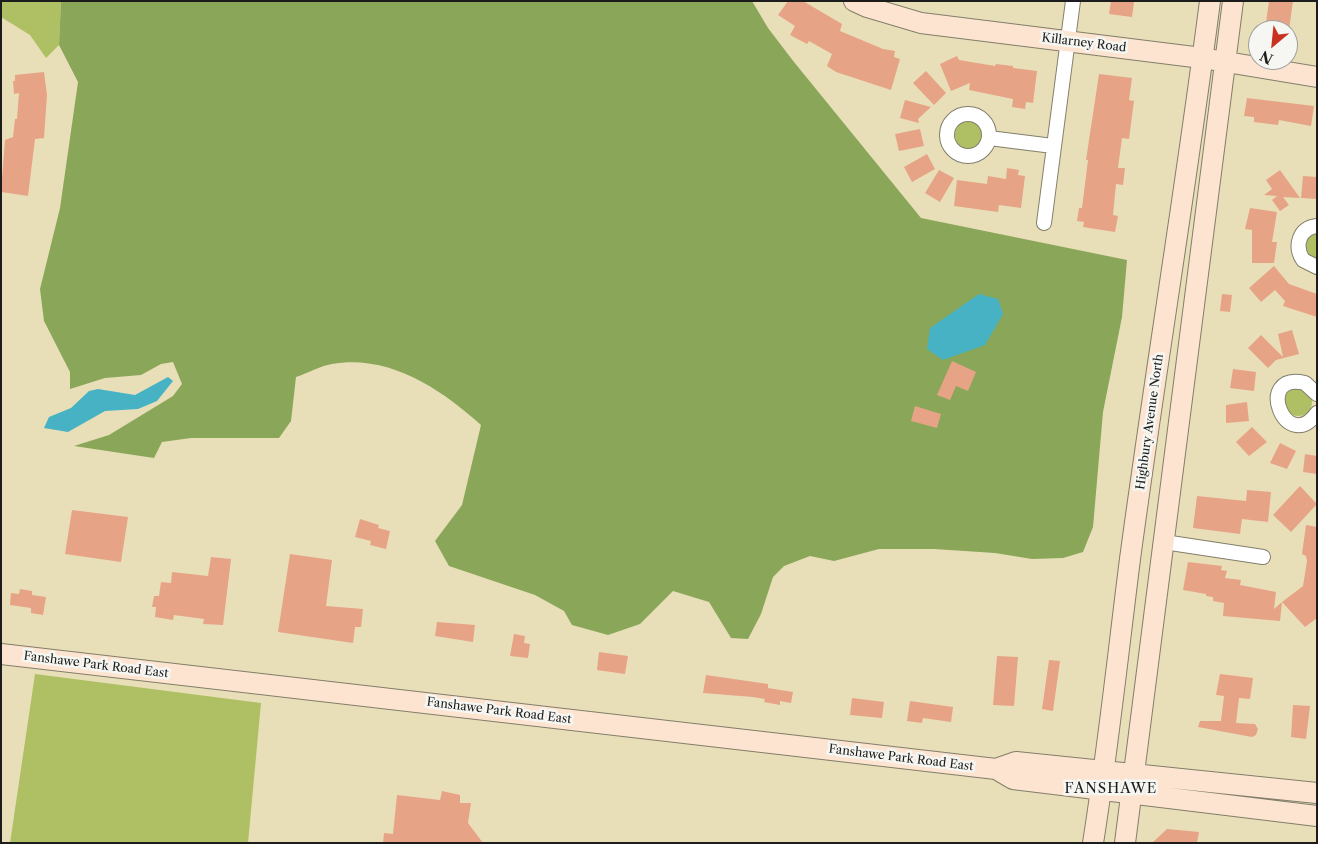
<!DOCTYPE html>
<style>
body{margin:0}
#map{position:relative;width:1318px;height:844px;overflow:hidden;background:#e8dfb9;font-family:"Libre Caslon Text",serif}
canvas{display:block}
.frame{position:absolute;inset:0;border:2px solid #1c1c1c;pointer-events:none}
.north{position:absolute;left:1248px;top:20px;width:50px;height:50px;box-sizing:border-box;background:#f6f6f2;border:1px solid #9f9f9c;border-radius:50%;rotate:208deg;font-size:14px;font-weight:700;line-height:20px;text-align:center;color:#1c1c1c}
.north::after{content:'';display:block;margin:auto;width:18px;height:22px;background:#c8321e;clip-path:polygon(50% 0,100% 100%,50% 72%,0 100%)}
</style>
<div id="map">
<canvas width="1318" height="844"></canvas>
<div class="frame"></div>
<div class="north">N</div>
</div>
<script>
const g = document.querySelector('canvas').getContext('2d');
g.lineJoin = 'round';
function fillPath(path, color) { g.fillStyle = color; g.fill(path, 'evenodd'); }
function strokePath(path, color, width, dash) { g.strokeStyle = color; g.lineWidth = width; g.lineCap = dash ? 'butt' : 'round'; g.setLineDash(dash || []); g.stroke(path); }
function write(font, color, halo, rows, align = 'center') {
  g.font = font + ' "Libre Caslon Text",serif'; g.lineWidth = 5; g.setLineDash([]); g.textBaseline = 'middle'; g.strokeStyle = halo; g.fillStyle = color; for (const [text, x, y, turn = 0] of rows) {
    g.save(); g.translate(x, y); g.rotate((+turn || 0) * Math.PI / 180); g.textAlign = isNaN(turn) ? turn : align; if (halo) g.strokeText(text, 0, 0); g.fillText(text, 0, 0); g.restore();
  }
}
fillPath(new Path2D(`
 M 1,1 L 61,1 L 59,45 L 46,58 L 30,35 L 1,17 Z
 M955 135a14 14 0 1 1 28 0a14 14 0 1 1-28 0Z
 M 1317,232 L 1317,260 L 1306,253 C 1304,242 1306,236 1317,232 Z
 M1284 402a14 14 0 1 1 28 0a14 14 0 1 1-28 0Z
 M 35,674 L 261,703 L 248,843 L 10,843 Z`), '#aec063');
fillPath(new Path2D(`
 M 61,1 L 752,1 L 768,28 L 794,62 L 921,218 L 1127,260 L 1122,317 L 1103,412 L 1093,527 L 1083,552 L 1063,558 L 1032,559 L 995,553 L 934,549 L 879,549 L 834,561 L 810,556 L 784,566 L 773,577 L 761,614 L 748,639 L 731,638 L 709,602 L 673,591 L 640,624 L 608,635 L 572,625 L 564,611 L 535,595 L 449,566 L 435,541 L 462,505 L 481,425 C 441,389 389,354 332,364 C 320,366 308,373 296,377 L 291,421 L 279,438 L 191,438 L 162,442 L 154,458 L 74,446 L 109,435 L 173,396 L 182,384 L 173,362 L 161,364 L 141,375 L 105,378 L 70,389 L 70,372 L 44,321 L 40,289 L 60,208 L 78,82 L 59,45 Z`), '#8aa659');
fillPath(new Path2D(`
 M 979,294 L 998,299 L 1003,314 L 985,345 L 943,360 L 927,349 L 930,328 Z
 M 168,377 L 173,381 L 157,401 L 138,409 L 105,411 L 68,432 L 44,428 L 49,417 L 71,408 L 89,391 L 98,389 L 135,395 Z`), '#46b2c3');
fillPath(new Path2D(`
 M 788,1 L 803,1 L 842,24 L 840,31 L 883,49 L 895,51 L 894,57 L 900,59 L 891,90 L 836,72 L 827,66 L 832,54 L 809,41 L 807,44 L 790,35 L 795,26 L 778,15 Z
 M 1111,1 L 1134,2 L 1132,17 L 1109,14 Z
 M 1269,1 L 1293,1 L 1289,30 L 1265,30 Z
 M 957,56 L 959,60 L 995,66 L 996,64 L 1013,66 L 1013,68 L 1037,71 L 1033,103 L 1026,102 L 1025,109 L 1012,107 L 1013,99 L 969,90 L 970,83 L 951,91 L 940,64 Z
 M 926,71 L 946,93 L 934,105 L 913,83 Z
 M 44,72 L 47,95 L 44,138 L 35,139 L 28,196 L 1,192 L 5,140 L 13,137 L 15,119 L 17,119 L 19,93 L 14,94 L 13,81 L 15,81 L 15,75 Z
 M 1099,74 L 1132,78 L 1129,100 L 1134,101 L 1129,139 L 1122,138 L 1118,168 L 1125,168 L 1123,185 L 1116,184 L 1113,215 L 1118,216 L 1115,232 L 1083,227 L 1084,222 L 1077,221 L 1079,208 L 1082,208 L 1088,160 L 1086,160 Z
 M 1247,98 L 1314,106 L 1311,126 L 1279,120 L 1278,125 L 1254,122 L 1254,117 L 1244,116 Z
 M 905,100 L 931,107 L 918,119 L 919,123 L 900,118 Z
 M 920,129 L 924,146 L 899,151 L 895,134 Z
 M 927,154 L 935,169 L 912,182 L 904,167 Z
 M 1007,168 L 1019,170 L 1018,175 L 1025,176 L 1021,208 L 999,205 L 998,212 L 954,206 L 957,180 L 987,184 L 988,176 L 1006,179 Z
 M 939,170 L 954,178 L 940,202 L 925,193 Z
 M 1280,170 L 1300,198 L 1283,197 L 1289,205 L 1280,211 L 1272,200 L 1277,196 L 1264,195 L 1272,189 L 1266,180 Z
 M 1303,176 L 1317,177 L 1317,199 L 1301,198 Z
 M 1250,208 L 1277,212 L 1272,242 L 1277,242 L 1274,263 L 1252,263 L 1252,230 L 1245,229 Z
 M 1274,266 L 1289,284 L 1317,294 L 1317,317 L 1283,306 L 1285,301 L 1275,290 L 1261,302 L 1249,288 Z
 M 1222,294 L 1232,295 L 1230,312 L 1220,311 Z
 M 1292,330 L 1299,354 L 1276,360 L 1268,368 L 1248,348 L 1261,335 L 1283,357 L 1278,334 Z
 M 952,361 L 976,372 L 968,391 L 956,386 L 950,400 L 937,395 Z
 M 1233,369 L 1256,372 L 1254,391 L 1230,388 Z
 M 1247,402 L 1249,421 L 1226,423 L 1226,405 Z
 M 915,406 L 941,414 L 937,428 L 911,421 Z
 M 1252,427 L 1267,442 L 1249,456 L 1236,442 Z
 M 1280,443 L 1296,451 L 1287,469 L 1270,463 Z
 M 1305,454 L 1317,456 L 1317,474 L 1303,472 Z
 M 1300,486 L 1317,504 L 1291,532 L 1273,515 Z
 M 1247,490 L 1271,492 L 1268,522 L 1242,519 L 1240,534 L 1193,528 L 1197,496 L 1246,501 Z
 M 72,510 L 128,517 L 121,562 L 65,554 Z
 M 360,519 L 379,525 L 378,528 L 390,531 L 386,549 L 370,545 L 371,541 L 355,537 Z
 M 1306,525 L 1317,527 L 1317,618 L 1305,627 L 1282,602 L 1303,586 L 1307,561 L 1306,556 L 1302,554 Z
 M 290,554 L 332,560 L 326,606 L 363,609 L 361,627 L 355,627 L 353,643 L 278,632 Z
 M 211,557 L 231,559 L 223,625 L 203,624 L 204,619 L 174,615 L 173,620 L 155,617 L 156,607 L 152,607 L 154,596 L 159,596 L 161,582 L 171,583 L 172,572 L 208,576 Z
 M 1188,562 L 1222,566 L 1221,570 L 1227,571 L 1225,578 L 1241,580 L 1240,585 L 1276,592 L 1274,609 L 1282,602 L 1280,621 L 1223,616 L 1224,603 L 1213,601 L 1213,597 L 1206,596 L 1206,594 L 1183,590 Z
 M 20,589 L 32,591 L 32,595 L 46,597 L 43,615 L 31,613 L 31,608 L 10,605 L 11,593 L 19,594 Z
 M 437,622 L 475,625 L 473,642 L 435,636 Z
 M 514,634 L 525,636 L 524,643 L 530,644 L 528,658 L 510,656 Z
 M 599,652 L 628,656 L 625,674 L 597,670 Z
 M 997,656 L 1018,657 L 1014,706 L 993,705 Z
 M 1049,660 L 1060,661 L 1053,711 L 1042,709 Z
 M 1220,674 L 1253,678 L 1250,699 L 1239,698 L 1236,723 L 1255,724 L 1258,729 L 1256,735 L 1252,737 L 1198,727 L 1200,721 L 1221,721 L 1224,696 L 1216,695 Z
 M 706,675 L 768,684 L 768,688 L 793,692 L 791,703 L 780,701 L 780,705 L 764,702 L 765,699 L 753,697 L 703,693 Z
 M 852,698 L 884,702 L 882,718 L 850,715 Z
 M 910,701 L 953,707 L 951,722 L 923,718 L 922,723 L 907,721 Z
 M 1293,705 L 1310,706 L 1306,739 L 1291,737 Z
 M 442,791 L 460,795 L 460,803 L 471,803 L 468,823 L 483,843 L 383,843 L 384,833 L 393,834 L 397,795 L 440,800 Z
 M 1167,829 L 1199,832 L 1197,843 L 1152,843 Z`), '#e7a386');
const street = new Path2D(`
 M947 135a21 21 0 1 1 42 0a21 21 0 1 1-42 0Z
 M 989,138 L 1053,146
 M 1044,223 L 1073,1
 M 1317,226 C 1299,228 1294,246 1303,260 L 1317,267
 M 1317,394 L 1305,383 C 1253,371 1286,456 1317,413
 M 1164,542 L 1263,557`);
const secondary = new Path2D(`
 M 854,1 L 867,7 L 921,23 L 1202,58 L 1317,77
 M 1,654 L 996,769 L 1013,779 L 1317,816
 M 996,769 L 1016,762 L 1317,793
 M 1093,843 C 1108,749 1118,654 1130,559 C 1155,373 1186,188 1210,1
 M 1125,843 L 1233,1`);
strokePath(street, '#827e6a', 16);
strokePath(secondary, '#827e6a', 22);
strokePath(street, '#fff', 14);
strokePath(secondary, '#fde4d1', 20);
write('12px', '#1c1c1c', '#f6f6f2', [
 ["Killarney Road",1084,43,7],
 ["Highbury Avenue North",1150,422,-82],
 ["Fanshawe Park Road East",96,665,7],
 ["Fanshawe Park Road East",499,711,7],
 ["Fanshawe Park Road East",901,758,7]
]);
g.letterSpacing = '1px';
write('14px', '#1c1c1c', '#f6f6f2', [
 ["FANSHAWE",1111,789]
]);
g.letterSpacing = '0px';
</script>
